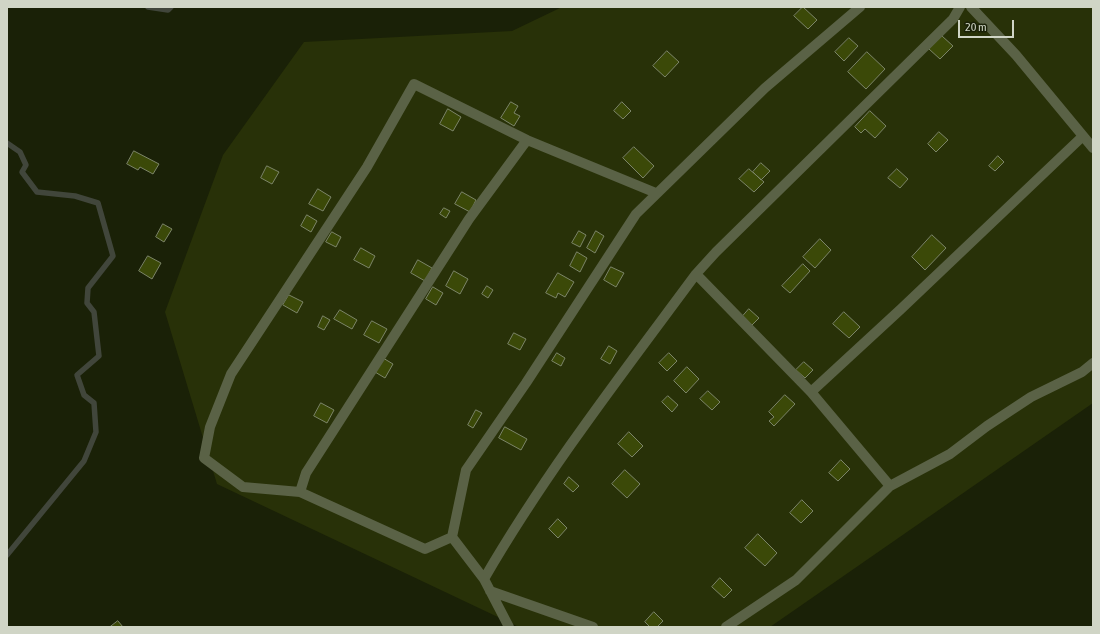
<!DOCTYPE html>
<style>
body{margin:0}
#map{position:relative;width:1100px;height:634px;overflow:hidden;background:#1a2107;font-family:"Asap Condensed",sans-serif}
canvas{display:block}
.frame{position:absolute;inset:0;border:8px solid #d0d5c6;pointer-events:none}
.scale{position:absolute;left:958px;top:20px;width:56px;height:18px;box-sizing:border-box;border:2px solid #d0d5c6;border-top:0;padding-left:5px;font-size:12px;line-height:14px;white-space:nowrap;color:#d0d5c6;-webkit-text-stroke:3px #1a2107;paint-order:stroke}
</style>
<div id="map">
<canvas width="1100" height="634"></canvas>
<div class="frame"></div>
<div class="scale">20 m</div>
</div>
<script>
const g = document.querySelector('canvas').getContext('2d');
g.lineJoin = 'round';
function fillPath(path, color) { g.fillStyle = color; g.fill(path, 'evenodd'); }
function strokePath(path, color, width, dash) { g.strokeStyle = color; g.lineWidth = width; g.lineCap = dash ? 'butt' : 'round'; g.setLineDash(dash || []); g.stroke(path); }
fillPath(new Path2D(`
 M 562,7 L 1093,7 L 1093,403 L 770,627 L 519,627 L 217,484 L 165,312 L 223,155 L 304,42 L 512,31 Z`), '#283108');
strokePath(new Path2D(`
 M 148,7 L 168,10 L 171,7
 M 7,143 L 20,152 L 26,165 L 22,172 L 37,192 L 75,196 L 98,203 L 113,256 L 88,288 L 87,303 L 94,312 L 99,356 L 77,375 L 84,395 L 94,403 L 96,432 L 84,461 L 7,555`), '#41463b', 5.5);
const building = new Path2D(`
 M 803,7 L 817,20 L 808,29 L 794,16 Z
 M 942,36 L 953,46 L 940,59 L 929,49 Z
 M 849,38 L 858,46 L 844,61 L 835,52 Z
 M 667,51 L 679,62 L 665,77 L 653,66 Z
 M 867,52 L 885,69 L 866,89 L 848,72 Z
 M 511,102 L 518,106 L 514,113 L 520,116 L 514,126 L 501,118 Z
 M 622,102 L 631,111 L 623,119 L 614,111 Z
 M 448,109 L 461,117 L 453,131 L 440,124 Z
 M 870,111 L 886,126 L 875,138 L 865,129 L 861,133 L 855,127 Z
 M 939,132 L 948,140 L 936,152 L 928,144 Z
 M 634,147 L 654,166 L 643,178 L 623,158 Z
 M 134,151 L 159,164 L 153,174 L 140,167 L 138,170 L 127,164 Z
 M 998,156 L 1004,162 L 995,171 L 989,166 Z
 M 761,163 L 770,171 L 761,180 L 753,172 Z
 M 267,166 L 279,172 L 272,184 L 261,178 Z
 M 749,169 L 764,182 L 754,192 L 739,179 Z
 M 897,169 L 908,179 L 900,188 L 888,178 Z
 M 318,189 L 331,197 L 323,211 L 309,204 Z
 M 462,192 L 476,200 L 470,212 L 455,204 Z
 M 444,208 L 450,211 L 446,218 L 440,214 Z
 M 307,215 L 317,221 L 311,232 L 301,226 Z
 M 163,224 L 172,229 L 164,242 L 156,237 Z
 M 579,231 L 586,235 L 580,247 L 572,243 Z
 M 596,231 L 604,236 L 595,253 L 587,248 Z
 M 332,232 L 341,237 L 336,247 L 326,242 Z
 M 932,235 L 946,248 L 925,270 L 912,257 Z
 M 820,239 L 831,250 L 815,268 L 803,257 Z
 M 361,248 L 375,256 L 369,268 L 354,260 Z
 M 577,252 L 587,258 L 580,272 L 570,266 Z
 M 148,256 L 161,263 L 152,279 L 139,271 Z
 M 418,260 L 432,268 L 425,281 L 411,273 Z
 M 803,264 L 810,271 L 790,293 L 782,286 Z
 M 611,267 L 624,273 L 616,287 L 604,280 Z
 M 454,271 L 468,279 L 460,294 L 446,286 Z
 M 558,273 L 574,282 L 565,297 L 558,293 L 556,298 L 546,293 Z
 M 487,286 L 493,290 L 488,298 L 482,294 Z
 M 433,287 L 443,293 L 436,305 L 426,299 Z
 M 289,295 L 303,302 L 297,313 L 283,305 Z
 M 749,309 L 759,318 L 752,325 L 743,316 Z
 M 340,310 L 357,320 L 352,329 L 334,319 Z
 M 844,312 L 860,327 L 849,338 L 833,324 Z
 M 323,316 L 330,320 L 324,330 L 318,327 Z
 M 372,321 L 387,329 L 379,343 L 364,335 Z
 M 514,333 L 526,339 L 520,350 L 508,344 Z
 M 609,346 L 617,351 L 610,364 L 601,359 Z
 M 557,353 L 565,358 L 561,366 L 552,361 Z
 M 669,353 L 677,361 L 667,371 L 659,363 Z
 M 383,358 L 393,364 L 385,378 L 375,372 Z
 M 804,362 L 813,370 L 805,378 L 796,370 Z
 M 687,367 L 699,379 L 686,393 L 674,381 Z
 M 708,391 L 720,402 L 712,410 L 700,399 Z
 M 785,395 L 795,404 L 774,426 L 769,421 L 774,417 L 769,412 Z
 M 668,396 L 678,405 L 672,412 L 662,402 Z
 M 321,403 L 334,410 L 327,423 L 314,416 Z
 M 476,410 L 482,413 L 473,428 L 468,425 Z
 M 505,427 L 527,439 L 521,450 L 499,438 Z
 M 629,432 L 643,446 L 632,457 L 618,444 Z
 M 841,460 L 850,469 L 838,481 L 829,473 Z
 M 625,470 L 640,484 L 627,498 L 612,484 Z
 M 569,477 L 579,486 L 573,492 L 564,484 Z
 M 802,500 L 813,511 L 801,523 L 790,513 Z
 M 558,519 L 567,528 L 558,538 L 549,529 Z
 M 758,534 L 777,553 L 765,566 L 745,548 Z
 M 720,578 L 732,590 L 724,598 L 712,587 Z
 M 654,612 L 663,621 L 657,627 L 650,627 L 645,622 Z
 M 118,621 L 123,627 L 110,627 Z`);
fillPath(building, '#3b4908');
strokePath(building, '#7c8568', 1);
strokePath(new Path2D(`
 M 971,7 L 1016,55 L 1093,148
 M 696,274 L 811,392 L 890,486
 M 811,392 L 901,309 L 1083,136
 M 300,492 L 306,473 L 469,219 L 527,140
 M 452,537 L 425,549 L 300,492 L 243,487 L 204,458 L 210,427 L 231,374 L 367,167 L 414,84 L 527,140 L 656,193
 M 484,579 C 546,472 622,374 696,274 L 716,252 L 953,19 L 960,7
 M 490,591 L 593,627
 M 509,627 L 484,579 L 452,537 L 466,470 L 526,383 L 636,214 L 765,88 L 860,7
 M 726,627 L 796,580 L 890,486 L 950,454 L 987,426 L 1031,397 L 1082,372 L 1093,363`), '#5a6246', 10);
</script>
